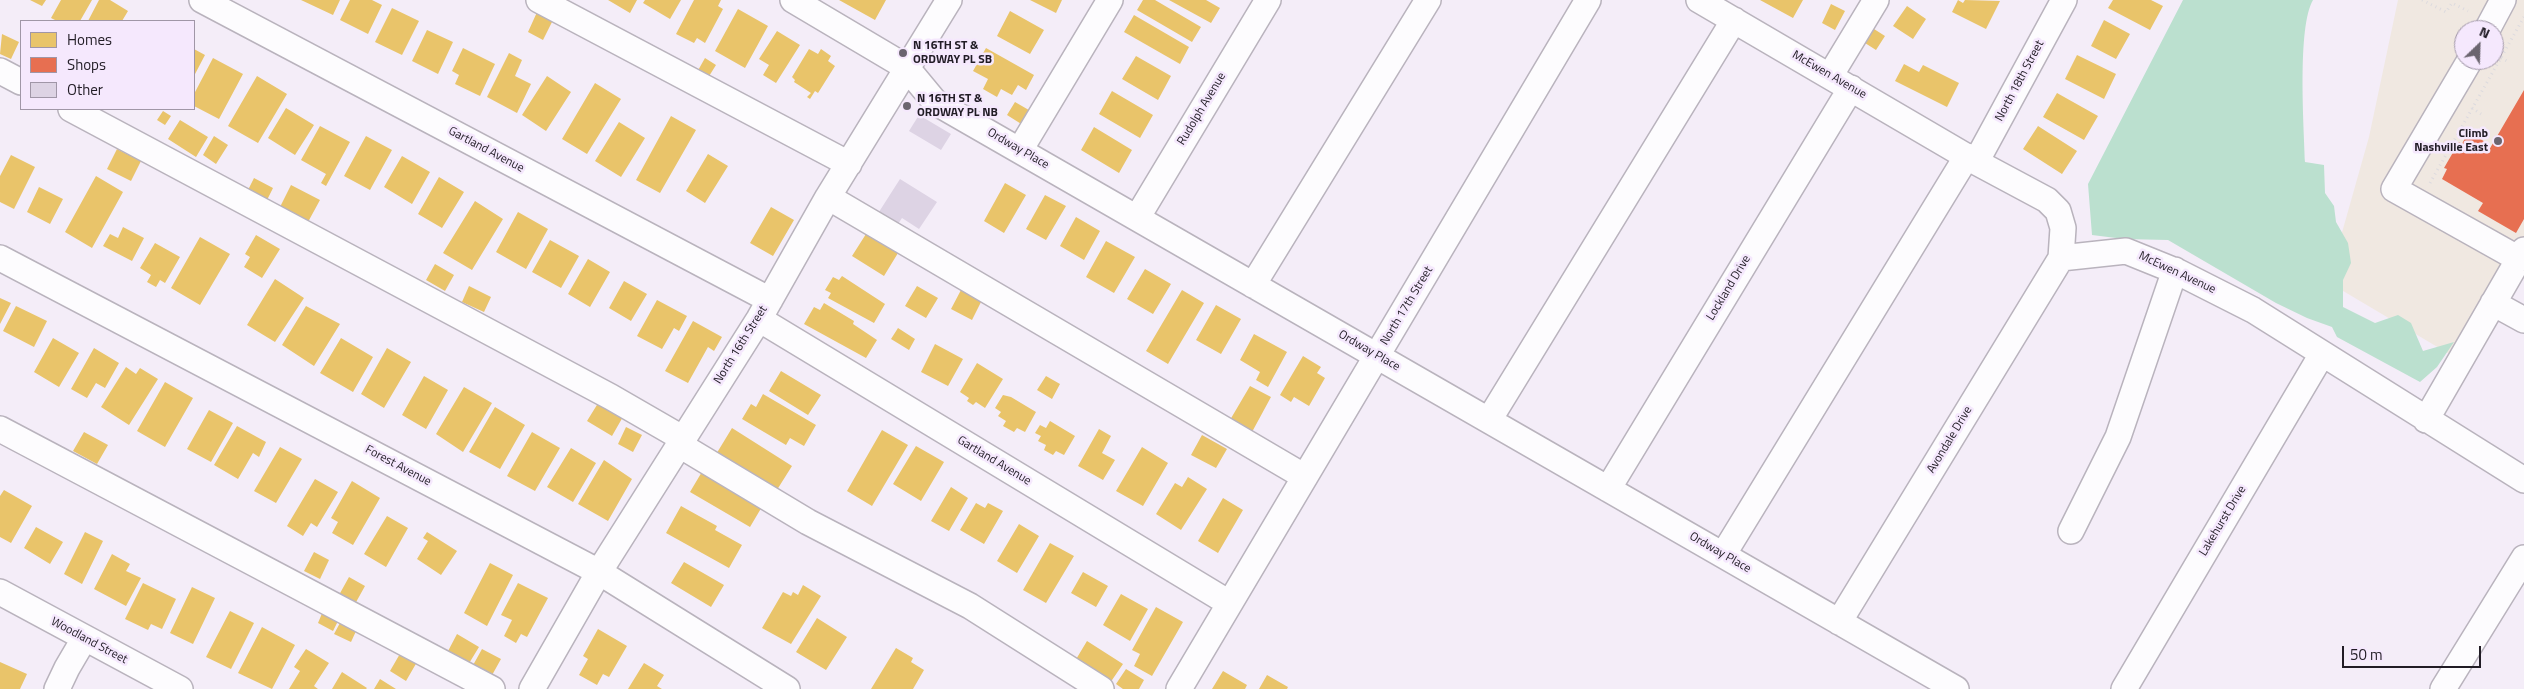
<!DOCTYPE html>
<style>
body{margin:0}
#map{position:relative;width:2524px;height:689px;overflow:hidden;background:#f4edf8;font-family:"Titillium Web",sans-serif}
canvas{display:block}
.legend{position:absolute;left:20px;top:20px;width:175px;height:90px;box-sizing:border-box;background:#f5e8fd;border:1px solid #a096a7;margin:0;padding:6px 9px;list-style:none;font-size:15px;color:#211c25}
.legend li{display:flex;align-items:center;gap:10px;height:25px}
.legend b{width:25px;border:1px solid #a096a7}
.north{position:absolute;left:2454px;top:20px;width:50px;height:50px;box-sizing:border-box;background:#f5e8fd;border:1px solid #a096a7;border-radius:50%;rotate:24deg;font-size:14px;font-weight:700;line-height:20px;text-align:center;color:#211c25}
.north::after{content:'';display:block;margin:auto;width:18px;height:22px;background:#6b656f;clip-path:polygon(50% 0,100% 100%,50% 72%,0 100%)}
.scale{position:absolute;left:2342px;top:646px;width:139px;height:22px;box-sizing:border-box;border:2px solid #211c25;border-top:0;padding-left:6px;font-size:15px;line-height:18px;white-space:nowrap;color:#211c25;-webkit-text-stroke:4px #f5e8fd;paint-order:stroke}
</style>
<div id="map">
<canvas width="2524" height="689"></canvas>
<ul class="legend">
<li><b style="height:14px;background:#e9c46a"></b>Homes</li>
<li><b style="height:14px;background:#e76f51"></b>Shops</li>
<li><b style="height:14px;background:#ddd3e4"></b>Other</li>
</ul>
<div class="north">N</div>
<div class="scale">50 m</div>
</div>
<script>
const g = document.querySelector('canvas').getContext('2d');
g.lineJoin = 'round';
function fillPath(path, color) { g.fillStyle = color; g.fill(path, 'evenodd'); }
function strokePath(path, color, width, dash) { g.strokeStyle = color; g.lineWidth = width; g.lineCap = dash ? 'butt' : 'round'; g.setLineDash(dash || []); g.stroke(path); }
function write(font, color, halo, rows, align = 'center') {
  g.font = font + ' "Titillium Web",sans-serif'; g.lineWidth = 5; g.setLineDash([]); g.textBaseline = 'middle'; g.strokeStyle = halo; g.fillStyle = color; for (const [text, x, y, turn = 0] of rows) {
    g.save(); g.translate(x, y); g.rotate((+turn || 0) * Math.PI / 180); g.textAlign = isNaN(turn) ? turn : align; if (halo) g.strokeText(text, 0, 0); g.fillText(text, 0, 0); g.restore();
  }
}
fillPath(new Path2D(`
 M 2398,0 L 2524,0 L 2524,250 L 2461,361 L 2328,282 L 2369,137 ZM 2464,30 L 2494,30 L 2494,60 L 2464,60 Z`), '#f0e8e1');
fillPath(new Path2D(`
 M 2183,0 L 2313,0 C 2297,27 2304,127 2305,162 L 2324,165 L 2325,193 L 2334,206 L 2336,222 L 2348,243 L 2351,263 L 2343,280 L 2343,307 L 2375,323 L 2398,315 L 2411,323 L 2423,351 L 2454,342 L 2437,367 L 2420,382 L 2337,337 L 2332,327 L 2307,318 L 2276,303 L 2168,240 L 2124,239 L 2092,235 L 2088,184 Z`), '#bbe0cf');
fillPath(new Path2D(`
 M 30,0 L 46,0 L 42,6 Z
 M 61,0 L 92,0 L 80,21 L 57,21 L 51,18 Z
 M 99,0 L 110,0 L 128,11 L 122,21 L 88,21 Z
 M 301,0 L 340,0 L 333,15 Z
 M 350,0 L 372,0 L 382,5 L 368,34 L 340,20 Z
 M 608,0 L 637,0 L 630,13 Z
 M 645,0 L 681,0 L 670,19 L 643,3 Z
 M 694,0 L 721,0 L 718,6 L 723,9 L 705,43 L 697,38 L 694,43 L 676,34 Z
 M 839,0 L 886,0 L 875,20 Z
 M 1030,0 L 1062,0 L 1056,13 Z
 M 1143,0 L 1155,0 L 1201,27 L 1192,42 L 1137,10 Z
 M 1169,0 L 1206,0 L 1220,8 L 1211,23 Z
 M 1760,0 L 1803,0 L 1793,18 Z
 M 1958,0 L 1963,3 L 1965,0 L 2000,1 L 1986,29 L 1952,12 Z
 M 2113,0 L 2151,0 L 2163,6 L 2150,30 L 2108,8 Z
 M 1831,4 L 1845,11 L 1835,30 L 1822,23 Z
 M 1907,6 L 1926,19 L 1913,39 L 1893,26 Z
 M 392,8 L 419,21 L 402,55 L 375,42 Z
 M 738,9 L 768,26 L 745,68 L 715,51 Z
 M 538,10 L 554,18 L 543,40 L 528,32 Z
 M 1010,11 L 1044,30 L 1030,54 L 997,36 Z
 M 1134,15 L 1189,47 L 1180,64 L 1124,32 Z
 M 2104,20 L 2130,34 L 2116,59 L 2091,46 Z
 M 1874,29 L 1885,36 L 1876,50 L 1865,43 Z
 M 427,30 L 453,42 L 438,74 L 412,61 Z
 M 777,31 L 800,45 L 776,83 L 763,75 L 769,65 L 759,59 Z
 M 2,34 L 19,42 L 11,59 L 0,54 Z
 M 463,48 L 495,64 L 480,96 L 455,84 L 459,75 L 452,71 Z
 M 986,48 L 1034,75 L 1026,90 L 1018,85 L 1012,95 L 1001,89 L 997,97 L 983,89 L 988,79 L 973,71 Z
 M 194,49 L 205,55 L 194,76 Z
 M 809,49 L 818,54 L 821,49 L 831,56 L 828,61 L 835,66 L 818,93 L 815,91 L 810,99 L 807,97 L 811,93 L 794,82 L 795,80 L 792,77 Z
 M 509,53 L 522,60 L 515,76 L 531,84 L 517,113 L 487,97 Z
 M 2077,55 L 2116,74 L 2104,99 L 2065,79 Z
 M 1136,56 L 1171,76 L 1158,100 L 1122,79 Z
 M 213,58 L 243,74 L 219,119 L 194,106 L 194,94 Z
 M 705,58 L 716,65 L 706,81 L 696,74 Z
 M 1904,64 L 1919,72 L 1923,65 L 1959,83 L 1947,107 L 1895,81 Z
 M 257,76 L 287,94 L 258,143 L 228,126 Z
 M 547,76 L 571,92 L 546,131 L 522,115 Z
 M 595,83 L 621,99 L 587,154 L 562,139 Z
 M 1112,91 L 1153,115 L 1140,138 L 1099,114 Z
 M 2057,93 L 2098,116 L 2084,140 L 2043,117 Z
 M 1015,102 L 1034,113 L 1026,127 L 1007,115 Z
 M 286,108 L 314,125 L 295,155 L 268,138 Z
 M 163,111 L 171,116 L 165,125 L 157,120 Z
 M 671,116 L 696,130 L 660,193 L 636,180 Z
 M 180,120 L 208,137 L 196,157 L 168,139 Z
 M 619,122 L 645,138 L 621,177 L 595,161 Z
 M 320,126 L 350,142 L 326,186 L 321,183 L 326,174 L 301,160 Z
 M 2038,126 L 2077,151 L 2062,174 L 2023,149 Z
 M 1094,127 L 1132,150 L 1119,173 L 1081,150 Z
 M 214,136 L 228,145 L 216,164 L 203,155 Z
 M 366,136 L 392,150 L 370,190 L 344,176 Z
 M 117,149 L 141,161 L 131,181 L 107,169 Z
 M 708,154 L 728,166 L 705,203 L 686,191 Z
 M 11,155 L 35,167 L 14,209 L 0,202 L 0,176 Z
 M 402,156 L 430,172 L 412,204 L 384,187 Z
 M 96,176 L 123,192 L 92,248 L 65,232 Z
 M 439,177 L 464,192 L 442,228 L 418,214 Z
 M 254,178 L 273,188 L 266,202 L 247,192 Z
 M 1005,183 L 1026,195 L 1004,233 L 984,221 Z
 M 291,185 L 320,200 L 308,222 L 280,207 Z
 M 39,187 L 63,199 L 50,224 L 27,212 Z
 M 1045,195 L 1066,206 L 1046,240 L 1026,229 Z
 M 475,201 L 503,219 L 472,270 L 443,253 Z
 M 771,207 L 794,220 L 773,256 L 750,243 Z
 M 518,212 L 548,229 L 526,269 L 496,252 Z
 M 1076,217 L 1100,231 L 1084,260 L 1060,246 Z
 M 123,227 L 144,238 L 132,261 L 103,246 L 110,234 L 118,238 Z
 M 866,234 L 898,253 L 884,276 L 852,256 Z
 M 256,235 L 280,249 L 262,278 L 244,267 L 250,257 L 245,254 Z
 M 200,237 L 230,254 L 200,305 L 171,288 Z
 M 550,240 L 579,256 L 561,288 L 532,272 Z
 M 1106,241 L 1135,257 L 1114,293 L 1086,277 Z
 M 155,243 L 180,257 L 165,283 L 160,280 L 156,287 L 147,282 L 151,275 L 140,268 Z
 M 588,259 L 610,272 L 590,307 L 568,294 Z
 M 435,264 L 454,275 L 445,291 L 426,280 Z
 M 1145,269 L 1171,284 L 1153,314 L 1127,299 Z
 M 842,276 L 885,304 L 874,323 L 828,298 L 831,293 L 825,290 L 833,277 L 839,280 Z
 M 275,279 L 304,298 L 275,342 L 247,325 Z
 M 624,281 L 647,294 L 631,321 L 609,308 Z
 M 469,286 L 491,297 L 484,312 L 462,302 Z
 M 917,286 L 938,298 L 926,318 L 905,306 Z
 M 961,290 L 982,300 L 972,320 L 951,309 Z
 M 1182,290 L 1204,303 L 1168,364 L 1146,351 Z
 M 0,298 L 11,303 L 0,324 Z
 M 657,300 L 687,316 L 679,331 L 674,328 L 662,349 L 637,336 Z
 M 824,303 L 854,321 L 853,324 L 877,340 L 866,358 L 804,324 L 814,307 L 820,310 Z
 M 1216,305 L 1241,319 L 1221,354 L 1196,340 Z
 M 16,306 L 47,321 L 34,347 L 3,331 Z
 M 306,306 L 340,324 L 314,366 L 282,345 Z
 M 693,321 L 722,337 L 714,351 L 708,347 L 688,383 L 665,371 Z
 M 898,328 L 915,339 L 909,350 L 891,339 Z
 M 1254,334 L 1287,352 L 1268,387 L 1256,380 L 1260,372 L 1240,360 Z
 M 53,338 L 79,353 L 59,387 L 34,372 Z
 M 341,338 L 373,357 L 353,392 L 320,373 Z
 M 935,344 L 963,359 L 948,386 L 921,372 Z
 M 94,348 L 119,363 L 105,388 L 96,383 L 87,398 L 71,389 Z
 M 387,348 L 411,362 L 384,408 L 361,394 Z
 M 1303,356 L 1321,367 L 1317,373 L 1325,378 L 1309,406 L 1294,397 L 1291,402 L 1280,395 Z
 M 977,363 L 1003,379 L 985,408 L 976,402 L 973,405 L 967,401 L 969,398 L 960,392 Z
 M 126,367 L 136,374 L 140,368 L 158,379 L 129,425 L 101,407 Z
 M 781,371 L 821,395 L 808,415 L 769,391 Z
 M 424,376 L 448,390 L 426,429 L 402,415 Z
 M 1046,376 L 1060,384 L 1052,399 L 1037,390 Z
 M 165,382 L 193,398 L 165,447 L 137,431 Z
 M 1250,386 L 1271,397 L 1252,432 L 1230,420 Z
 M 464,387 L 492,403 L 463,452 L 436,434 Z
 M 763,394 L 816,425 L 804,446 L 790,438 L 786,445 L 742,419 L 751,404 L 756,407 Z
 M 1003,395 L 1011,397 L 1036,412 L 1025,432 L 1017,428 L 1014,432 L 1003,426 L 1006,421 L 998,416 L 1001,412 L 995,408 Z
 M 600,400 L 624,415 L 612,436 L 587,421 Z
 M 495,407 L 525,425 L 500,469 L 469,452 Z
 M 209,410 L 233,423 L 211,462 L 187,449 Z
 M 1050,421 L 1075,436 L 1064,455 L 1056,451 L 1053,455 L 1044,450 L 1046,445 L 1038,441 L 1041,436 L 1035,433 L 1040,425 L 1046,428 Z
 M 237,426 L 266,442 L 259,457 L 253,453 L 238,479 L 214,465 Z
 M 626,427 L 642,435 L 633,452 L 618,444 Z
 M 732,428 L 792,466 L 775,493 L 715,456 Z
 M 1099,429 L 1111,436 L 1102,453 L 1115,460 L 1103,480 L 1078,466 Z
 M 882,430 L 908,445 L 872,506 L 847,491 Z
 M 84,432 L 108,445 L 97,464 L 73,451 Z
 M 532,432 L 560,448 L 535,491 L 507,476 Z
 M 1202,435 L 1227,449 L 1216,468 L 1191,455 Z
 M 916,446 L 944,462 L 921,501 L 893,484 Z
 M 280,447 L 302,459 L 276,503 L 254,491 Z
 M 1142,447 L 1168,463 L 1143,506 L 1116,491 Z
 M 571,448 L 596,463 L 573,502 L 547,487 Z
 M 604,460 L 632,479 L 608,521 L 578,504 Z
 M 706,465 L 766,500 L 750,527 L 690,492 Z
 M 1188,477 L 1207,489 L 1181,530 L 1156,514 L 1175,483 L 1182,487 Z
 M 315,479 L 338,492 L 317,527 L 311,523 L 303,536 L 287,526 Z
 M 352,481 L 380,498 L 353,545 L 332,533 L 338,522 L 331,518 Z
 M 951,487 L 968,498 L 949,531 L 931,521 Z
 M 4,490 L 32,506 L 11,543 L 0,537 L 0,496 Z
 M 1223,498 L 1243,510 L 1218,553 L 1198,541 Z
 M 976,503 L 985,508 L 988,503 L 1003,511 L 984,544 L 960,530 Z
 M 681,506 L 717,526 L 715,530 L 742,545 L 729,568 L 666,533 Z
 M 387,516 L 408,528 L 386,567 L 364,554 Z
 M 1019,524 L 1039,536 L 1017,573 L 997,561 Z
 M 36,527 L 63,542 L 50,564 L 24,548 Z
 M 85,532 L 103,541 L 82,584 L 64,574 Z
 M 427,532 L 457,551 L 441,575 L 417,559 L 428,541 L 423,538 Z
 M 1050,543 L 1074,556 L 1046,603 L 1023,590 Z
 M 314,552 L 329,560 L 320,579 L 304,571 Z
 M 112,554 L 130,564 L 126,571 L 141,578 L 126,606 L 94,589 Z
 M 684,562 L 724,585 L 711,607 L 671,583 Z
 M 490,563 L 513,575 L 487,626 L 464,613 Z
 M 1083,572 L 1108,586 L 1096,607 L 1071,593 Z
 M 349,577 L 365,586 L 355,604 L 339,595 Z
 M 143,583 L 176,599 L 162,629 L 151,624 L 148,630 L 125,619 Z
 M 518,583 L 548,598 L 527,637 L 521,634 L 516,643 L 504,636 L 512,620 L 501,615 Z
 M 803,585 L 821,596 L 791,644 L 762,628 L 783,592 L 791,596 L 793,592 L 798,595 Z
 M 192,587 L 215,598 L 193,644 L 170,633 Z
 M 1121,594 L 1148,609 L 1130,641 L 1103,625 Z
 M 1156,607 L 1183,622 L 1152,676 L 1134,666 L 1140,654 L 1132,650 Z
 M 230,611 L 254,623 L 231,669 L 206,657 Z
 M 323,611 L 339,619 L 333,631 L 318,623 Z
 M 817,618 L 847,637 L 826,670 L 796,652 Z
 M 341,621 L 357,629 L 351,642 L 334,634 Z
 M 262,627 L 295,645 L 272,689 L 238,673 Z
 M 598,629 L 627,646 L 609,677 L 603,674 L 597,685 L 579,675 L 588,659 L 583,656 Z
 M 457,634 L 479,647 L 468,665 L 447,653 Z
 M 1087,641 L 1123,664 L 1110,683 L 1075,661 Z
 M 896,648 L 913,658 L 911,662 L 924,670 L 913,689 L 871,689 Z
 M 306,649 L 329,663 L 314,686 L 318,689 L 289,689 L 300,671 L 294,667 Z
 M 482,649 L 501,659 L 491,677 L 472,667 Z
 M 401,652 L 417,662 L 406,681 L 390,671 Z
 M 0,662 L 27,674 L 20,689 L 0,689 Z
 M 644,663 L 664,675 L 657,686 L 662,689 L 628,689 Z
 M 1126,669 L 1144,680 L 1139,689 L 1123,689 L 1116,684 Z
 M 1223,671 L 1247,685 L 1245,689 L 1212,689 Z
 M 342,672 L 367,688 L 366,689 L 332,689 Z
 M 1267,675 L 1288,687 L 1287,689 L 1259,689 Z
 M 380,679 L 396,689 L 374,689 Z`), '#e9c46a');
fillPath(new Path2D(`
 M 2524,90 L 2524,219 L 2516,233 L 2478,211 L 2483,203 L 2442,179 L 2447,169 L 2444,168 L 2459,142 L 2462,144 L 2466,136 L 2469,138 L 2472,134 L 2487,143 L 2484,147 L 2489,150 Z`), '#e76f51');
fillPath(new Path2D(`
 M 919,115 L 951,134 L 941,150 L 909,131 Z
 M 900,179 L 937,202 L 919,229 L 902,218 L 896,227 L 877,215 Z`), '#ddd3e4');
const minor = new Path2D(`
 M 202,0 L 770,300
 M 539,0 L 849,164
 M 793,0 L 906,67 L 935,102 L 1956,689
 M 1699,0 L 1976,162 L 2047,200 L 2058,211 L 2063,228 L 2061,258 L 2126,251 L 2178,272 L 2253,310 L 2524,480
 M 2487,30 L 2503,0
 M 2470,60 L 2394,189 L 2519,259
 M 0,71 L 21,82
 M 1830,76 L 1876,0
 M 71,109 L 611,397 L 682,438
 M 1020,150 L 1110,0
 M 1976,162 L 2064,0
 M 828,197 L 1305,477
 M 1137,218 L 1268,0
 M 0,258 L 599,572 L 787,689
 M 1253,285 L 1428,0
 M 2493,303 L 2524,320
 M 759,319 L 1229,603
 M 1489,420 L 1734,20
 M 2426,420 L 2524,250
 M 0,429 L 492,689
 M 678,444 L 808,522 L 970,606 L 1101,689
 M 1608,489 L 1851,88
 M 2071,531 L 2118,437 L 2175,270
 M 1723,555 L 1967,156
 M 0,592 L 180,689
 M 1839,622 L 2061,258
 M 57,689 L 67,668 L 84,639
 M 532,689 L 599,572 L 759,319 L 828,197 L 949,0
 M 1179,689 L 1588,0
 M 2124,689 L 2322,354
 M 2443,689 L 2524,558`);
strokePath(minor, '#b9b3bd', 28);
strokePath(new Path2D(`
 M 2422,0 L 2446,12 L 2452,3 L 2468,11
 M 2501,58 L 2509,62
 M 2472,108 L 2481,114
 M 2430,183 L 2524,17`), '#dcdade', 3, [1, 4]);
strokePath(minor, '#fdfcfe', 25);
for (const [x, y, r, color] of [
 [903,53,5,"#6b656f"],
 [907,106,5,"#6b656f"],
 [2498,141,5,"#6b656f"]
]) { const dot = new Path2D(); dot.arc(x, y, r, 0, 2 * Math.PI); g.fillStyle = color; g.fill(dot); strokePath(dot, '#f5e8fd', 2); }
write('bold 12px', '#211c25', '#f5e8fd', [
 ["N 16TH ST &",913,46],
 ["ORDWAY PL SB",913,60],
 ["N 16TH ST &",917,99],
 ["ORDWAY PL NB",917,113],
 ["Climb",2488,134,"right"],
 ["Nashville East",2488,148,"right"]
], 'left');
write('12px', '#211c25', '#f5e8fd', [
 ["McEwen Avenue",1829,75,30],
 ["North 18th Street",2020,81,-62],
 ["Rudolph Avenue",1202,109,-59],
 ["Ordway Place",1018,149,30],
 ["Gartland Avenue",486,150,28],
 ["McEwen Avenue",2177,273,25],
 ["Lockland Drive",1729,288,-59],
 ["North 17th Street",1407,306,-59],
 ["North 16th Street",741,345,-58],
 ["Ordway Place",1369,351,30],
 ["Avondale Drive",1950,440,-59],
 ["Gartland Avenue",994,461,31],
 ["Forest Avenue",398,466,28],
 ["Lakehurst Drive",2223,521,-59],
 ["Ordway Place",1720,553,30],
 ["Woodland Street",89,641,28]
]);
</script>
